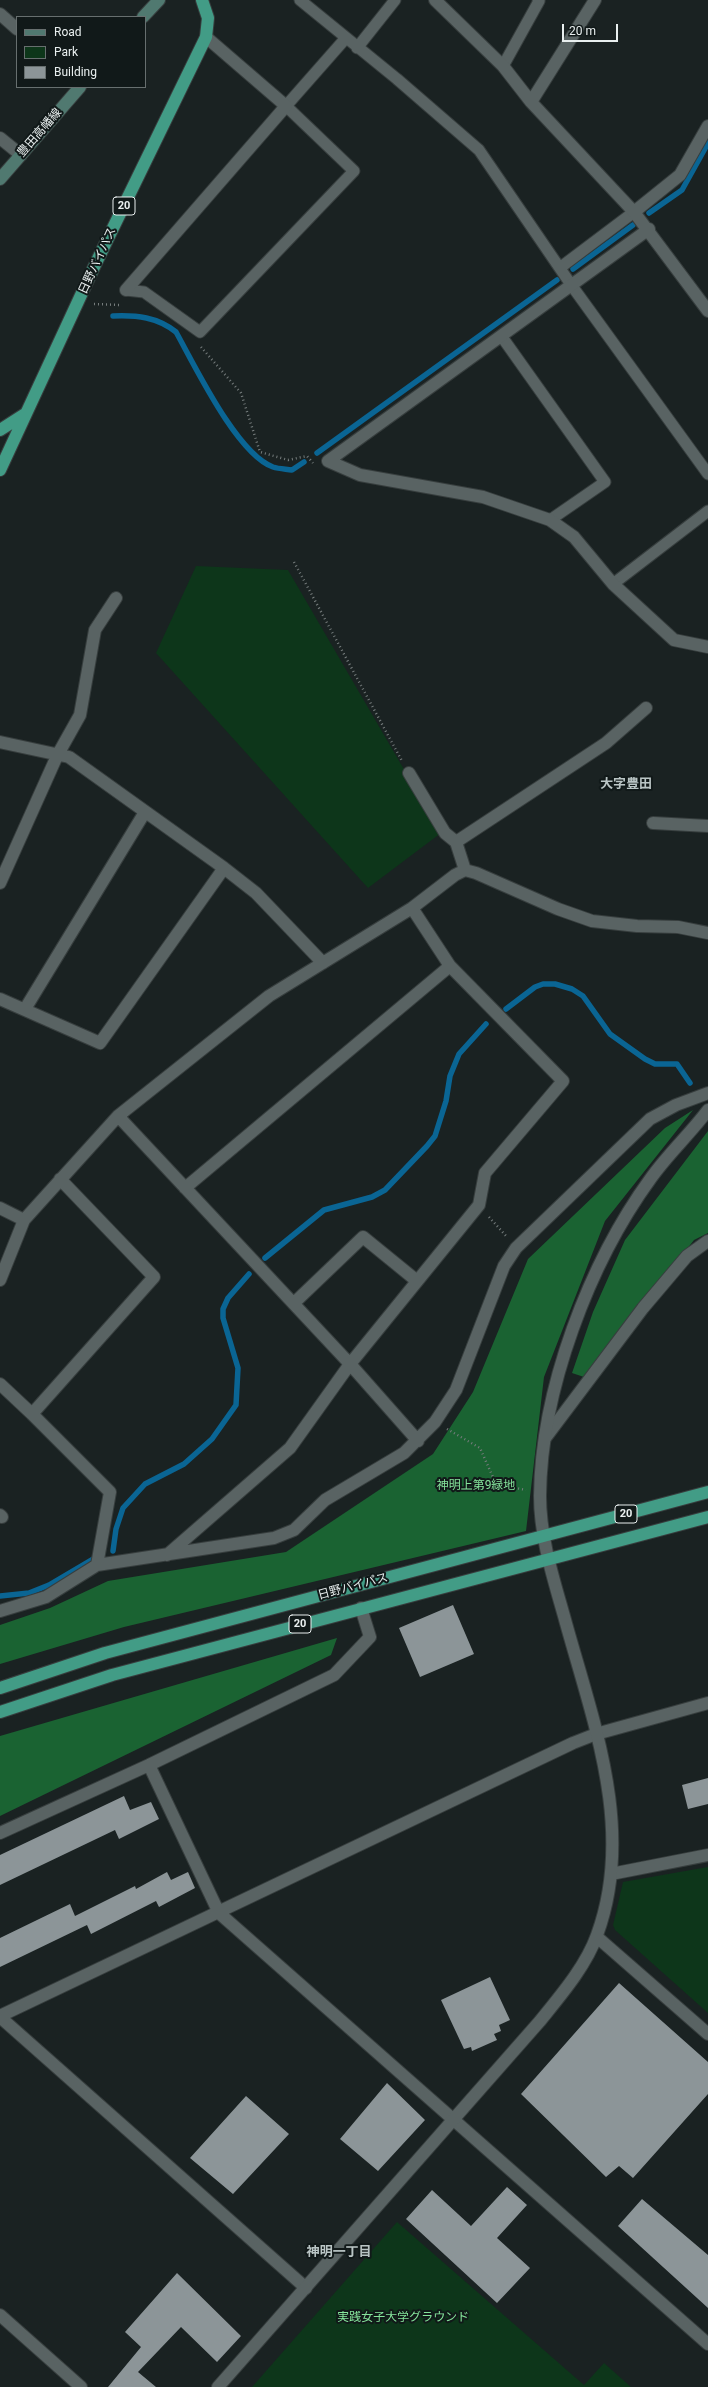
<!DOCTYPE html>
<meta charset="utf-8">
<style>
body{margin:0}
#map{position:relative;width:708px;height:2387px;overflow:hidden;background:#1a2222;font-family:Roboto,sans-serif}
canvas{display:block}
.legend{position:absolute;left:16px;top:16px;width:130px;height:72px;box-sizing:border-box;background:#111919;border:1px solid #676f6f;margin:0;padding:5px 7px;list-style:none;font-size:12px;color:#e9efef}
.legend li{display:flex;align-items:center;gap:8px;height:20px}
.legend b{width:20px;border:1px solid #676f6f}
.scale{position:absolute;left:562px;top:24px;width:56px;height:18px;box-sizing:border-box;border:2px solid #e9efef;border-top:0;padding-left:5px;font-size:12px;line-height:14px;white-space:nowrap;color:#e9efef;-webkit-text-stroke:3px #111919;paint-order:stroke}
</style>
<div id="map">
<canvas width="708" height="2387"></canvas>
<ul class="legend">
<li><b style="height:5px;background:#507970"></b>Road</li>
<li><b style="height:11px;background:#0d361a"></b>Park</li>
<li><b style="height:11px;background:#8c9598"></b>Building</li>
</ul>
<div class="scale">20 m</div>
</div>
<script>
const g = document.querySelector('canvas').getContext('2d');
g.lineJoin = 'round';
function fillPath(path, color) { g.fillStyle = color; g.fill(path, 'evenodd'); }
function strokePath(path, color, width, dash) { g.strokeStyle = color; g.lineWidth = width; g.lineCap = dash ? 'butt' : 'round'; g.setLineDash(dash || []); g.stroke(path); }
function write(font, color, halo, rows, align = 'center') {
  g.font = font + ' Roboto,"Noto Sans JP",sans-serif'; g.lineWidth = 4; g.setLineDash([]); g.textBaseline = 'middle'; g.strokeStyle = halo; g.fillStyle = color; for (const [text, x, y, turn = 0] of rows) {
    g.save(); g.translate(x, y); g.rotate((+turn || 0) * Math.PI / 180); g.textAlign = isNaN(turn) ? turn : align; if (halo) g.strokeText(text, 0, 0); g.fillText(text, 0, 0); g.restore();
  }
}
fillPath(new Path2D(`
 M 196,566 L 288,570 L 441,833 L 368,888 L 156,653 Z
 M 708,1867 L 708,2013 L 615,1930 L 613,1925 L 623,1882 Z
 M 397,2222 L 584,2385 L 604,2363 L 631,2387 L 252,2387 Z`), '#0d361a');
fillPath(new Path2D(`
 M 693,1110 L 605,1221 L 544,1377 L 526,1531 L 124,1627 L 0,1664 L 0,1625 L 50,1608 L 108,1581 L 286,1552 L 433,1454 L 473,1392 L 528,1259 L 665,1128 Z
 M 708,1131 L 708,1233 L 694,1240 L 587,1378 L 572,1373 L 593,1312 L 625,1240 Z
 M 337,1638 L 331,1655 L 0,1816 L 0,1736 Z`), '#1a6332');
strokePath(new Path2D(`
 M 649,213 L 682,190 L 708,143
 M 573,269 L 633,225
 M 113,316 C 137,315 157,317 176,332 C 195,366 237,454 273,467 C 279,469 286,469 292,470 L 304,462
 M 317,453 L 557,280
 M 506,1009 L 535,987 L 543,984 L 555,984 L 572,989 L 583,996 L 610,1034 L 645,1059 L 655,1064 L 677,1064 L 690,1083
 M 265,1258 L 324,1210 L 372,1197 L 385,1190 L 427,1146 L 435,1136 L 446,1101 L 450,1076 L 459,1054 L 486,1024
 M 113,1551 L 116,1529 L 123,1508 L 145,1484 L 184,1464 L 212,1439 L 236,1405 L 238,1368 L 223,1318 L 223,1309 L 228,1298 L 249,1274
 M 0,1596 L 29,1593 L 49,1585 L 93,1559`), '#0a6594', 5.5);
fillPath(new Path2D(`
 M 453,1605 L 474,1654 L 420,1677 L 399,1628 Z
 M 708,1778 L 708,1804 L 688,1809 L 682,1785 Z
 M 124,1796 L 130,1810 L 151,1802 L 159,1819 L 119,1839 L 115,1830 L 0,1885 L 0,1855 Z
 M 167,1872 L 171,1880 L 188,1872 L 195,1888 L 159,1907 L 156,1901 L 91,1934 L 87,1925 L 0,1967 L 0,1938 L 70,1904 L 75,1916 L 135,1886 L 136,1889 Z
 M 490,1977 L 510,2020 L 499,2025 L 501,2031 L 494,2034 L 497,2040 L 472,2051 L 471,2047 L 464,2049 L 441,2000 Z
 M 619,1983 L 708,2062 L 708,2094 L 633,2178 L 619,2166 L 606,2177 L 521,2094 Z
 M 387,2083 L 425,2120 L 378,2171 L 340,2139 Z
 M 246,2096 L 289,2134 L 233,2194 L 190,2158 Z
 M 507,2187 L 527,2205 L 497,2238 L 530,2268 L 497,2303 L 406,2219 L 432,2190 L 471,2226 Z
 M 642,2199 L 708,2255 L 708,2308 L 618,2226 Z
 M 177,2273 L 241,2336 L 217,2362 L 181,2327 L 138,2372 L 156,2387 L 108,2387 L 141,2347 L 125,2332 Z`), '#8c9598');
const service = new Path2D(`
 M 300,0 L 397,79 L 479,150 L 572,286 L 708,474
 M 357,48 L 395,0
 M 503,66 L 539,1 L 538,0
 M 561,267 L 634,212
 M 126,290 L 144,292 L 200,332 L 354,171 L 286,106 L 345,39
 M 502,337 L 605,482 L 550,520
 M 613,584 L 708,511`);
const minor = new Path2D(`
 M 435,0 L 503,66 L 531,102 L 634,212 L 708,311
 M 0,14 L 17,29
 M 531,102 L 595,0
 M 0,138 L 21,155
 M 634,212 L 680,175 L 708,126
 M 126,290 L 286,106 L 206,37
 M 328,461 L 360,475 L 483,497 L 550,520 L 574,537 L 613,584 L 674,640 L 708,647
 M 328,461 L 649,229
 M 0,742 L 69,757 L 224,868 L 256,893 L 323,963
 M 409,773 L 445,833 L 456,842
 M 653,823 L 708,826
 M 465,870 L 456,842 L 606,743 L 646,708
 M 0,883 L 57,756 L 80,715 L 95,630 L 116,598
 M 0,999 L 100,1043 L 224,868
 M 25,1009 L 145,812
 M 118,1116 L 350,1364 L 418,1441
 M 185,1188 L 450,966
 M 0,1208 L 24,1220
 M 0,1280 L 24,1220 L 118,1116 L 269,996 L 412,908 L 455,875 L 465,870 L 476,873 L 558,909 L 592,921 L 637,926 L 678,927 L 708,933
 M 294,1303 L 363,1237 L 417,1281
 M 0,1384 L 32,1414 L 154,1277 L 60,1179
 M 32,1414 L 110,1492 L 97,1565
 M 546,1437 L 643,1308 L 687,1256 L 708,1241
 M 0,1515 L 2,1517
 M 167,1555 L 290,1448 L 350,1364 L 479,1205 L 485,1173 L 563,1081 L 450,966 L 412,908
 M 0,1611 L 46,1597 L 97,1565 L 274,1538 L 294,1530 L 325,1500 L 404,1453 L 435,1422 L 456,1390 L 504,1266 L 516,1248 L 650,1119 L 676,1105 L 708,1093
 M 149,1765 L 219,1913 L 708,2344
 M 0,1833 L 149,1765 L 334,1675 L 370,1637 L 361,1608
 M 611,1874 L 708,1855
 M 0,2016 L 573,1743 L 596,1734 L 708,1703
 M 0,2017 L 306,2288
 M 0,2315 L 81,2387`);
const tertiary = new Path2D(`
 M 597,1937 L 708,2034
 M 218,2387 L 540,2021 C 561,1995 586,1966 597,1935 C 636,1829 592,1719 564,1616 C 553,1577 540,1537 540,1496 C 541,1390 589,1263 651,1178 C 668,1154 690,1134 708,1110`);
const secondary = new Path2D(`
 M 143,17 L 159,0
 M 0,179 L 80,87`);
const trunk = new Path2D(`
 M 0,430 L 25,414
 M 0,470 L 94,267 L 206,37 L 208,18 L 202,0
 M 0,1688 L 105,1653 L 708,1492
 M 0,1712 L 112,1675 L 708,1517`);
strokePath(service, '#373e3e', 13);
strokePath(minor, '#373e3e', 14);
strokePath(tertiary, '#373e3e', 14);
strokePath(secondary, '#373e3e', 14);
strokePath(trunk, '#373e3e', 14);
strokePath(new Path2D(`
 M 94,304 L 121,305
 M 201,347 L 241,393 L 260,452 L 288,460 L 307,456 L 313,463
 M 294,562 L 402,761
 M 489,1217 L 507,1237
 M 447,1429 L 480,1448 L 496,1484 L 526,1490`), '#767d7d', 2.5, [1, 3]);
strokePath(service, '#596363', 11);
strokePath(minor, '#596363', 12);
strokePath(tertiary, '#596363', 12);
strokePath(secondary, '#507970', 12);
strokePath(trunk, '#429c86', 12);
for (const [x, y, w] of [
 [124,206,22],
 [626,1514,22],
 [300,1624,22]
]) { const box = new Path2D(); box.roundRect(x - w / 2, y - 9, w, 18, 3); g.fillStyle = '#111919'; g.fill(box); strokePath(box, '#e9efef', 1); }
write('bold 11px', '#e9efef', null, [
 ["20",124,206],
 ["20",626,1514],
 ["20",300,1624]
]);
write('12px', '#e9efef', '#111919', [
 ["豊田高幡線",40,133,-49],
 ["日野バイパス",98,261,-65],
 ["日野バイパス",353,1587,-15]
]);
write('12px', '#86e59c', '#111919', [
 ["神明上第9緑地",476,1486],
 ["実践女子大学グラウンド",403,2318]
]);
write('bold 13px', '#bac5c5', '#111919', [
 ["大字豊田",626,785],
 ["神明一丁目",339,2253]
]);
</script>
